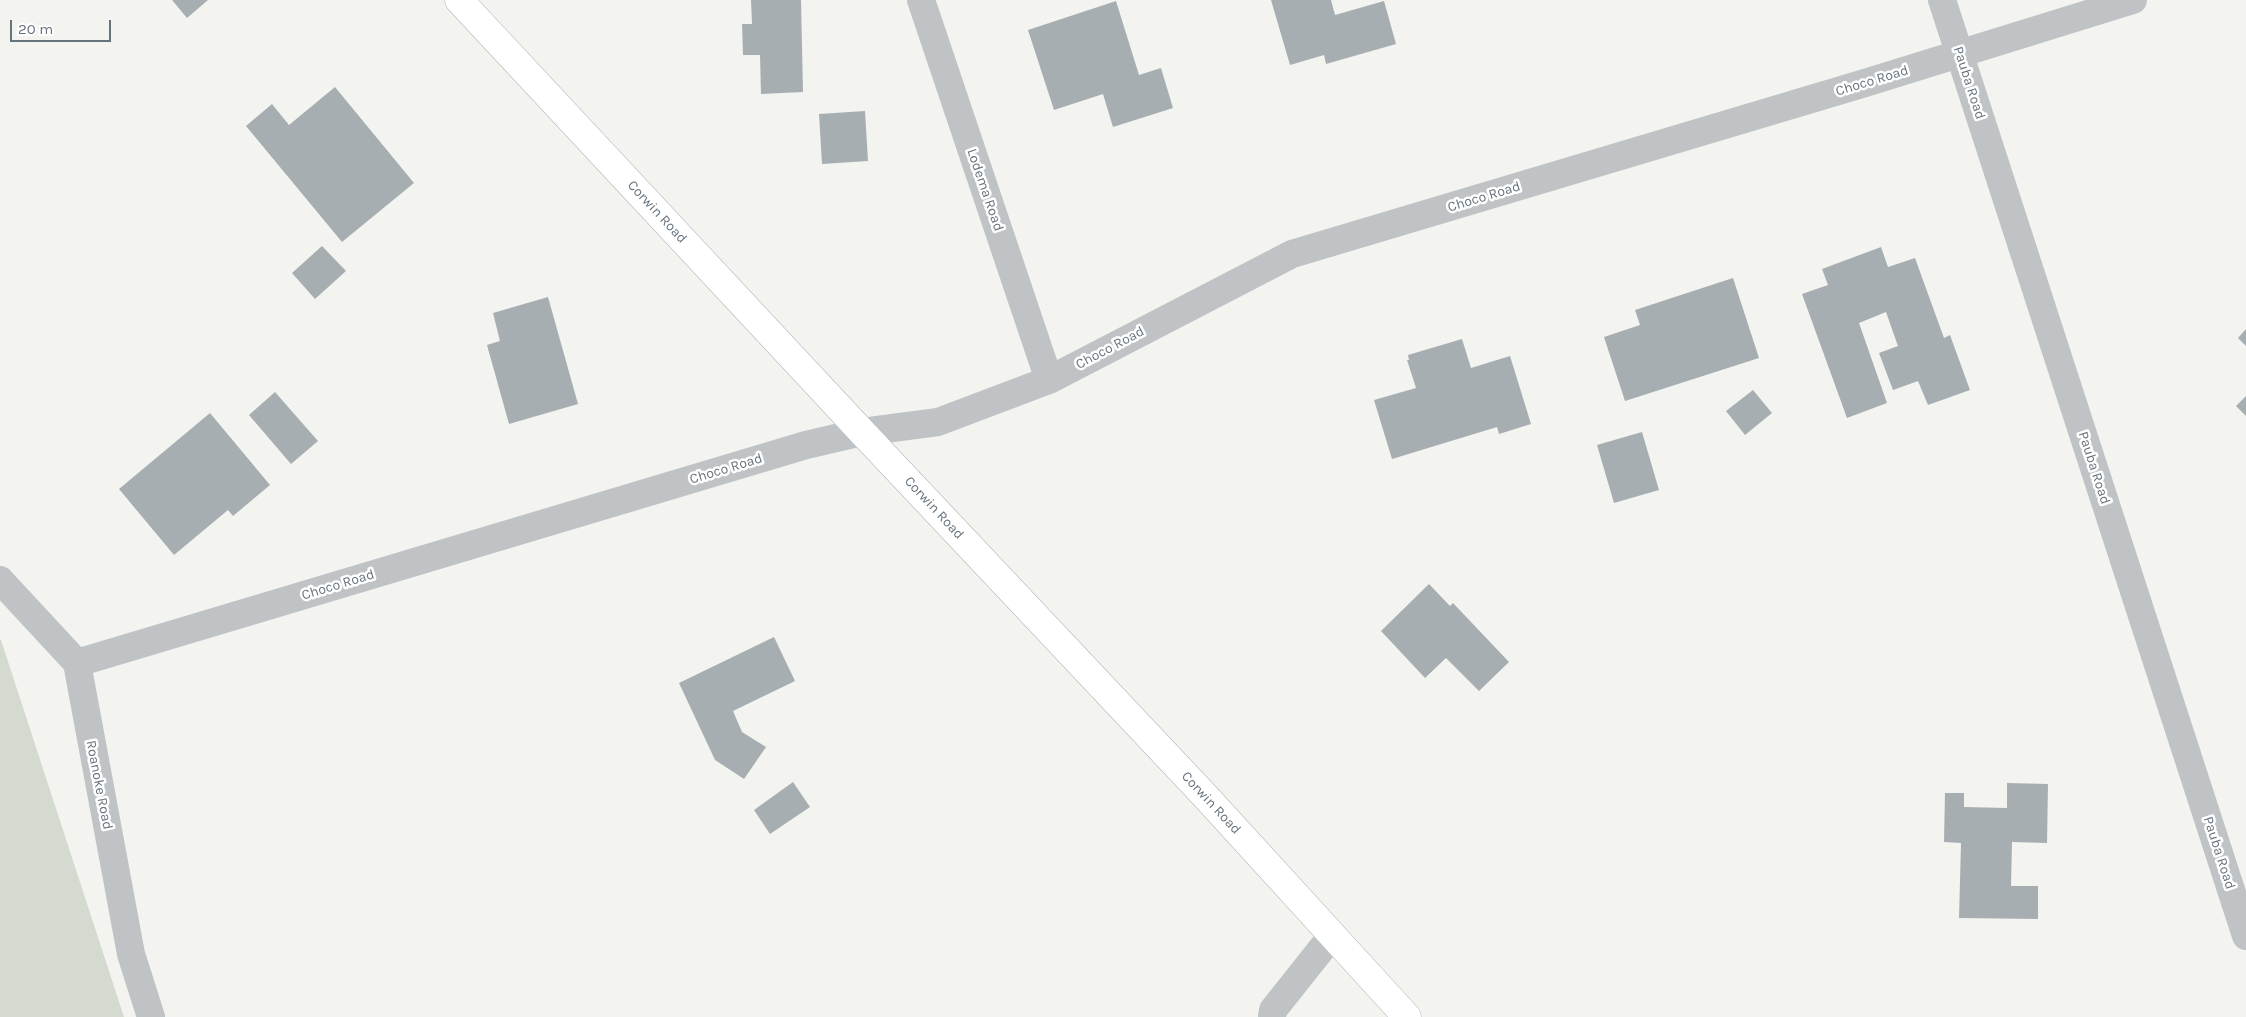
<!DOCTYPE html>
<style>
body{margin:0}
#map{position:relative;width:2246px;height:1017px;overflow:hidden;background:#f3f3f0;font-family:Karla,sans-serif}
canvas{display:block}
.scale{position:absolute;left:10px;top:20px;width:101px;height:22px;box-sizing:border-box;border:2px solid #65737f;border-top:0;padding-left:6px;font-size:15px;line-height:18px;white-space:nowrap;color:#65737f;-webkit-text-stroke:4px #fff;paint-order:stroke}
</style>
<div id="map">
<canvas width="2246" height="1017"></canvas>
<div class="scale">20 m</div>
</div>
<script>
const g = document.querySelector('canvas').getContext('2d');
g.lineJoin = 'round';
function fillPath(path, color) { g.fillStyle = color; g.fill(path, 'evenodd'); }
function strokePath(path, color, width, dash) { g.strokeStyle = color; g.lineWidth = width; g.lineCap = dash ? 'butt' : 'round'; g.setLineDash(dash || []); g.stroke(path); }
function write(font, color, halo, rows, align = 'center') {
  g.font = font + ' Karla,sans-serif'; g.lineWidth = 5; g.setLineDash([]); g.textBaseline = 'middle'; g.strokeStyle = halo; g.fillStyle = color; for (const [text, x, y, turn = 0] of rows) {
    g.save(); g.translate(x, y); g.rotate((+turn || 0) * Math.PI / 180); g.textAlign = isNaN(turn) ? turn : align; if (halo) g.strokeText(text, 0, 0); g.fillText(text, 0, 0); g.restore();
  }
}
fillPath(new Path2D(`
 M 0,640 L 1,640 L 124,1017 L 0,1017 Z`), '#d5dad1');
fillPath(new Path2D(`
 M 172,0 L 208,0 L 187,18 Z
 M 751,0 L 801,0 L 803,92 L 761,94 L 760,55 L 743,55 L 742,24 L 752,24 Z
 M 1271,0 L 1331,0 L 1335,15 L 1384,1 L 1396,44 L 1326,64 L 1324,55 L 1290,65 Z
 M 1116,1 L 1139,75 L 1161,68 L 1173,108 L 1113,127 L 1103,94 L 1054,110 L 1028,30 Z
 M 335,87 L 414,183 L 342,242 L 246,126 L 272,104 L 289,125 Z
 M 865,111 L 868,161 L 822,164 L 819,114 Z
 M 322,246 L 346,271 L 315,299 L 292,273 Z
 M 1881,247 L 1888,267 L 1915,258 L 1944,338 L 1950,335 L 1970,390 L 1928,405 L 1918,381 L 1893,390 L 1879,353 L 1898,346 L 1886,312 L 1859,323 L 1887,403 L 1847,418 L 1802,294 L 1828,285 L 1822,269 Z
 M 1733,278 L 1759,358 L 1625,401 L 1604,337 L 1640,325 L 1635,310 Z
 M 548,297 L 578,404 L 509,424 L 487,345 L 500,341 L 493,313 Z
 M 2246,329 L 2246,346 L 2238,338 Z
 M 1462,339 L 1471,368 L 1510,356 L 1531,424 L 1499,434 L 1497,427 L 1392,459 L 1374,400 L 1416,388 L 1407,360 L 1409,360 L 1408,355 Z
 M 1753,390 L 1772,413 L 1745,435 L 1726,411 Z
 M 275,392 L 318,441 L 291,464 L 249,415 Z
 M 2246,396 L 2246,416 L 2236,406 Z
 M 210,413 L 270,485 L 233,516 L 228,510 L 174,555 L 119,489 Z
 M 1642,432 L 1659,490 L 1614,503 L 1597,445 Z
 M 1429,584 L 1450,606 L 1453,603 L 1509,662 L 1479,691 L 1446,658 L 1425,678 L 1381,631 Z
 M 774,637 L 795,681 L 733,711 L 742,732 L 766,747 L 744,779 L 715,760 L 679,683 Z
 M 793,782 L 810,807 L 770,834 L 754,810 Z
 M 2007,783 L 2048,784 L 2047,843 L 2012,842 L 2011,886 L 2038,886 L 2038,919 L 1959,918 L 1961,843 L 1944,842 L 1945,793 L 1964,793 L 1964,807 L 2007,808 Z`), '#a7aeb2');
const secondary = new Path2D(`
 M 459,0 L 862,432 L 1207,798 L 1407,1017`);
strokePath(secondary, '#b2b6ba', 29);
strokePath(new Path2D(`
 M 921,0 L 1049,380
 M 1942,0 L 2246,936
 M 0,580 L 77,663 L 131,954 L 151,1017
 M 77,663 L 806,445 L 862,432 L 938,422 L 1049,380 L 1292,254 L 1865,83 L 2133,0
 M 1272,1017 L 1273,1010 L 1331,937`), '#bfc3c6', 28);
strokePath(secondary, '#fff', 28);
write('14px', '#65737f', '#fff', [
 ["Choco Road",1872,81,-17],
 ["Pauba Road",1969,83,72],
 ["Lodema Road",985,190,71],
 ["Choco Road",1484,197,-17],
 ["Corwin Road",657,212,47],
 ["Choco Road",1110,348,-28],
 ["Pauba Road",2094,468,72],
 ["Choco Road",726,469,-17],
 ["Corwin Road",934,508,47],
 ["Choco Road",338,585,-17],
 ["Roanoke Road",99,785,79],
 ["Corwin Road",1211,803,47],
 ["Pauba Road",2219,853,72]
]);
</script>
